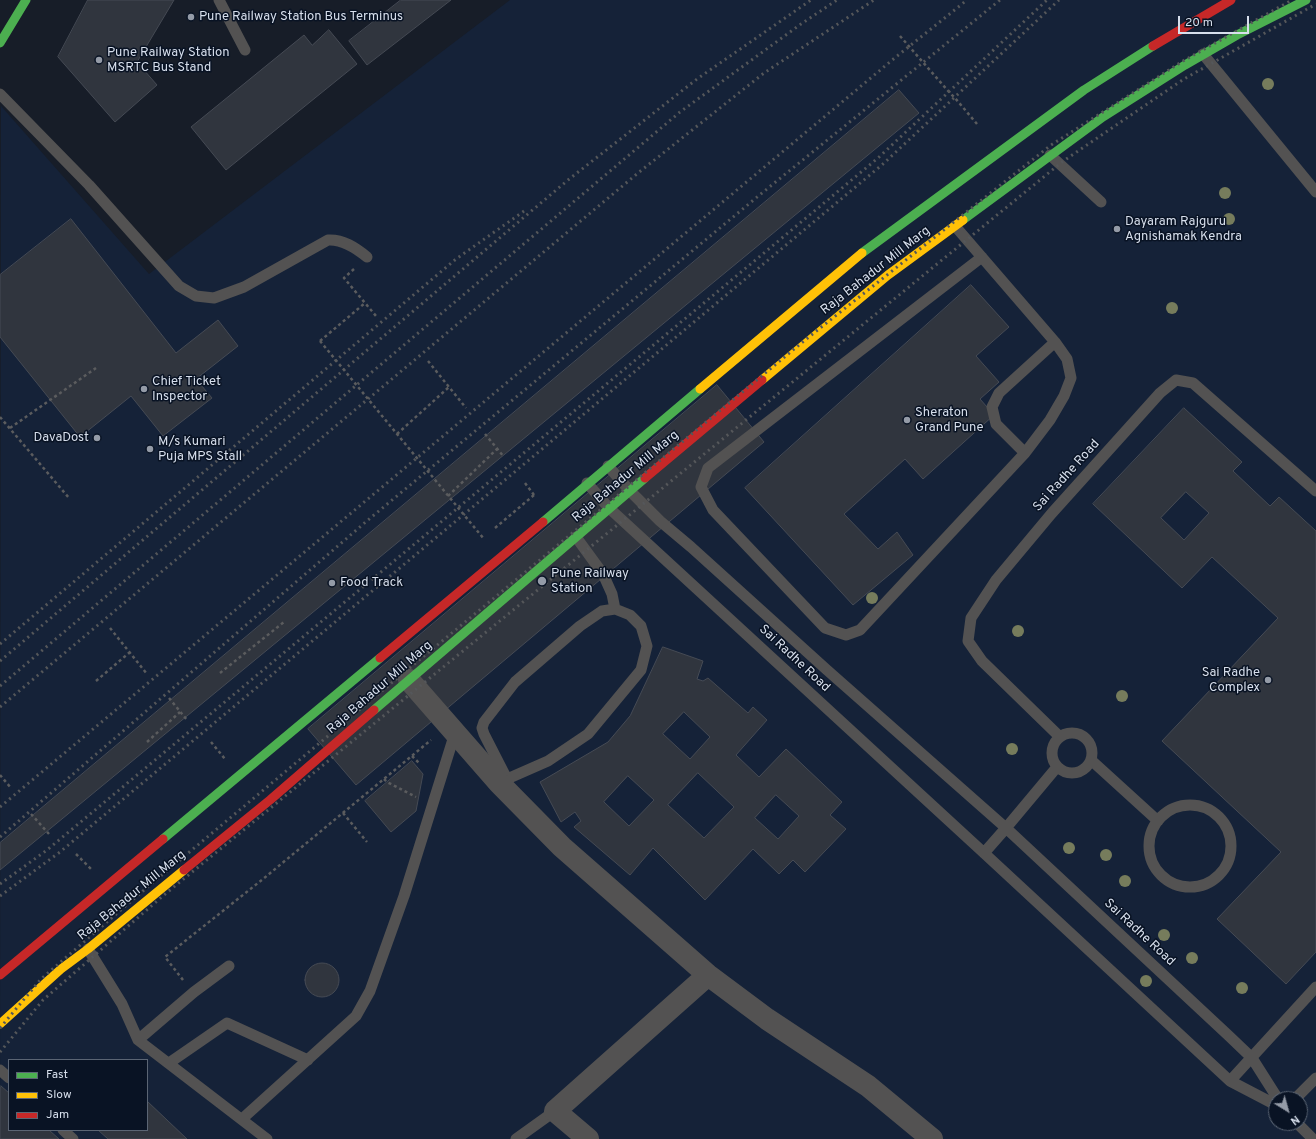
<!DOCTYPE html>
<style>
body{margin:0}
#map{position:relative;width:1316px;height:1139px;overflow:hidden;background:#171d28;font-family:Overpass,sans-serif}
canvas{display:block}
.legend{position:absolute;left:8px;top:1059px;width:140px;height:72px;box-sizing:border-box;background:#091324;border:1px solid #5b6574;margin:0;padding:5px 7px;list-style:none;font-size:12px;color:#d7dfec}
.legend li{display:flex;align-items:center;gap:8px;height:20px}
.legend b{width:20px;border:1px solid #5b6574}
.north{position:absolute;left:1268px;top:1091px;width:40px;height:40px;box-sizing:border-box;background:#091324;border:1px solid #5b6574;border-radius:50%;rotate:143deg;font-size:11px;font-weight:700;line-height:16px;text-align:center;color:#d7dfec}
.north::after{content:'';display:block;margin:auto;width:14px;height:18px;background:#949ba7;clip-path:polygon(50% 0,100% 100%,50% 72%,0 100%)}
.scale{position:absolute;left:1178px;top:16px;width:71px;height:18px;box-sizing:border-box;border:2px solid #d7dfec;border-top:0;padding-left:5px;font-size:12px;line-height:14px;white-space:nowrap;color:#d7dfec;-webkit-text-stroke:3px #091324;paint-order:stroke}
</style>
<div id="map">
<canvas width="1316" height="1139"></canvas>
<ul class="legend">
<li><b style="height:5px;background:#4caf50"></b>Fast</li>
<li><b style="height:5px;background:#ffc107"></b>Slow</li>
<li><b style="height:5px;background:#c62828"></b>Jam</li>
</ul>
<div class="north">N</div>
<div class="scale">20 m</div>
</div>
<script>
const g = document.querySelector('canvas').getContext('2d');
g.lineJoin = 'round';
function fillPath(path, color) { g.fillStyle = color; g.fill(path, 'evenodd'); }
function strokePath(path, color, width, dash) { g.strokeStyle = color; g.lineWidth = width; g.lineCap = dash ? 'butt' : 'round'; g.setLineDash(dash || []); g.stroke(path); }
function write(font, color, halo, rows, align = 'center') {
  g.font = font + ' Overpass,sans-serif'; g.lineWidth = 3; g.setLineDash([]); g.textBaseline = 'middle'; g.strokeStyle = halo; g.fillStyle = color; for (const [text, x, y, turn = 0] of rows) {
    g.save(); g.translate(x, y); g.rotate((+turn || 0) * Math.PI / 180); g.textAlign = isNaN(turn) ? turn : align; if (halo) g.strokeText(text, 0, 0); g.fillText(text, 0, 0); g.restore();
  }
}
fillPath(new Path2D(`
 M 510,0 L 1316,0 L 1316,1139 L 0,1139 L 1,106 L 149,274 ZM 9,1060 L 147,1060 L 147,1130 L 9,1130 ZM 1276,1099 L 1300,1099 L 1300,1123 L 1276,1123 Z`), '#152238');
const building = new Path2D(`
 M 88,0 L 174,0 L 137,62 L 157,85 L 115,122 L 58,57 Z
 M 401,0 L 451,0 L 367,65 L 349,41 Z
 M 329,30 L 357,64 L 226,170 L 191,127 L 304,35 L 312,45 Z
 M 899,90 L 919,113 L 0,870 L 0,843 Z
 M 71,219 L 176,353 L 218,320 L 238,346 L 196,379 L 212,398 L 163,436 L 131,396 L 80,437 L 0,337 L 0,275 Z
 M 971,285 L 1009,327 L 976,356 L 999,382 L 980,399 L 994,415 L 923,479 L 905,459 L 844,514 L 878,549 L 897,532 L 913,555 L 853,605 L 745,488 Z
 M 717,385 L 764,442 L 356,785 L 308,729 Z
 M 1184,408 L 1242,462 L 1233,471 L 1270,506 L 1279,497 L 1316,531 L 1316,952 L 1286,984 L 1217,919 L 1281,852 L 1162,741 L 1278,618 L 1212,557 L 1182,588 L 1093,504 ZM 1186,492 L 1209,513 L 1184,540 L 1161,518 Z
 M 663,647 L 703,661 L 697,679 L 703,681 L 708,678 L 748,713 L 753,707 L 767,720 L 736,755 L 759,777 L 786,749 L 842,802 L 830,815 L 846,829 L 805,872 L 793,860 L 779,874 L 753,849 L 705,900 L 653,848 L 630,875 L 574,827 L 581,821 L 575,812 L 561,822 L 540,782 L 608,742 L 630,716 ZM 684,712 L 710,737 L 690,759 L 663,734 ZM 698,773 L 734,807 L 704,838 L 668,805 ZM 628,776 L 654,800 L 629,826 L 604,802 ZM 776,795 L 799,816 L 778,839 L 755,818 Z
 M 412,761 L 423,774 L 416,811 L 391,832 L 365,801 Z
 M305 980a17 17 0 1 1 34 0a17 17 0 1 1-34 0Z
 M 1,1086 L 9,1093 L 9,1130 L 49,1130 L 59,1139 L 0,1139 L 0,1087 Z
 M 147,1101 L 187,1139 L 108,1139 L 98,1130 L 147,1130 Z`);
fillPath(building, '#30353e');
strokePath(building, '#454a54', 1);
strokePath(new Path2D(`
 M 900,36 L 949,92 L 955,98 L 977,124
 M 354,269 L 344,278 L 376,316
 M 320,341 L 365,303
 M 428,361 L 466,408
 M 0,417 L 69,498
 M 10,428 L 96,368
 M 397,434 L 449,387
 M 485,434 L 504,457
 M 525,483 L 534,495
 M 448,496 L 497,449
 M 495,528 L 534,495
 M 110,628 L 147,674
 M 220,673 L 284,622
 M 96,681 L 130,652
 M 169,698 L 187,720
 M 147,742 L 180,712
 M 211,742 L 225,759
 M 412,756 L 419,763
 M 0,775 L 11,788
 M 384,779 L 387,782 L 416,797
 M 343,813 L 367,842
 M 31,814 L 49,834
 M 76,854 L 91,869
 M 183,980 L 165,957 L 263,879 L 431,740`), '#5b5c5e', 2.5, [3, 3]);
strokePath(new Path2D(`
 M 219,0 L 245,50
 M 1203,54 L 1316,192
 M 0,94 L 89,185 L 179,286 L 196,296 L 214,298 L 244,287 L 328,240 C 343,239 356,248 367,257
 M 1050,155 L 1101,202
 M 955,226 L 1055,342 L 1067,359 L 1071,378 L 1064,396 L 1050,420 L 1025,453 L 860,630 L 846,635 L 825,628 L 713,510 L 701,487 L 708,468 L 982,257
 M 1025,453 L 996,424 L 992,407 L 999,393 L 1055,342
 M 608,466 L 630,491 L 660,521 L 691,547 L 827,670 L 1006,828 L 1229,1036 L 1252,1058 L 1278,1099
 M 587,483 L 609,508 L 984,853 L 1230,1081 L 1276,1105
 M 576,537 L 603,574 L 612,594 L 615,609
 M1052 753a20 20 0 1 1 40 0a20 20 0 1 1-40 0Z
 M 1060,737 L 982,661 L 968,641 L 971,618 L 996,580 L 1052,513 L 1160,393 L 1176,380 L 1193,383 L 1316,491
 M 1091,760 L 1158,821
 M 499,783 L 507,779 L 548,761 L 588,734 L 641,670 L 647,646 L 641,626 L 630,615 L 615,609 L 602,611 L 580,626 L 515,682 L 484,722 L 482,728 L 484,734 L 507,779
 M1149 846a41 41 0 1 1 82 0a41 41 0 1 1-82 0Z
 M 984,853 L 1006,828 L 1057,767
 M 88,949 L 122,1004 L 138,1040 L 267,1139
 M 138,1040 L 194,992 L 229,966
 M 169,1063 L 227,1023 L 308,1060
 M 0,1070 L 9,1078
 M 1230,1081 L 1316,987
 M 1295,1099 L 1316,1078
 M 242,1119 L 356,1016 L 370,991 L 404,896 L 455,733
 M 1297,1123 L 1313,1139
 M 63,1130 L 73,1139
 M 516,1139 L 555,1111`), '#535252', 11);
strokePath(new Path2D(`
 M 409,680 L 499,783 L 562,847 L 708,975 L 767,1019 L 868,1086 L 932,1139
 M 588,1139 L 555,1111 L 708,975`), '#535252', 22);
strokePath(new Path2D(`
 M 0,43 L 26,0
 M 963,220 L 1103,117 L 1185,65 L 1237,35 L 1306,0
 M 862,253 L 1084,90 L 1153,46
 M 543,522 L 700,389
 M 374,710 L 645,478
 M 163,839 L 380,658`), '#4caf50', 9);
strokePath(new Path2D(`
 M 762,380 L 888,275 L 963,220
 M 700,389 L 862,253
 M 0,1024 L 61,969 L 88,949 L 184,870`), '#ffc107', 9);
strokePath(new Path2D(`
 M 1153,46 L 1231,0
 M 645,478 L 762,380
 M 380,658 L 543,522
 M 184,870 L 270,800 L 374,710
 M 0,975 L 163,839`), '#c62828', 9);
strokePath(new Path2D(`
 M 0,644 L 456,259 L 527,209
 M 0,661 L 568,180 L 697,79 L 811,0
 M 0,686 L 680,112 L 801,24 L 837,0
 M 0,707 L 638,173 L 764,73 L 874,0
 M 0,807 L 891,61 L 967,0
 M 0,837 L 368,520 L 762,193 L 1000,0
 M 0,884 L 47,850 L 878,158 L 1047,0
 M 0,896 L 60,852 L 883,164 L 1059,0
 M 0,1028 L 41,979 L 144,890 L 365,705 L 805,340 L 1051,145 L 1183,61 L 1292,0
 M 0,1052 L 43,1000 L 164,895 L 1062,162 L 1184,79 L 1316,4`), '#55575a', 3, [2, 4]);
strokePath(new Path2D(`
 M 320,341 L 484,539`), '#5b5c5e', 2.5, [3, 3]);
g.fillStyle = '#767c5c';
for (const [x, y] of [
 [1268,84],
 [1225,193],
 [1229,219],
 [1172,308],
 [872,598],
 [1018,631],
 [1122,696],
 [1012,749],
 [1069,848],
 [1106,855],
 [1125,881],
 [1164,935],
 [1192,958],
 [1146,981],
 [1242,988]
]) { g.beginPath(); g.arc(x, y, 6, 0, 2 * Math.PI); g.fill(); }
for (const [x, y, r, color] of [
 [191,17,4,"#949ba7"],
 [99,60,4,"#949ba7"],
 [1117,229,4,"#949ba7"],
 [144,389,4,"#949ba7"],
 [907,420,4,"#949ba7"],
 [97,438,4,"#949ba7"],
 [150,449,4,"#949ba7"],
 [542,581,5,"#949ba7"],
 [332,583,4,"#949ba7"],
 [1268,680,4,"#949ba7"]
]) { const dot = new Path2D(); dot.arc(x, y, r, 0, 2 * Math.PI); g.fillStyle = color; g.fill(dot); strokePath(dot, '#091324', 1.5); }
write('13px', '#d7dfec', '#091324', [
 ["Pune Railway Station Bus Terminus",199,17],
 ["Pune Railway Station",107,53],
 ["MSRTC Bus Stand",107,68],
 ["Dayaram Rajguru",1125,222],
 ["Agnishamak Kendra",1125,237],
 ["Chief Ticket",152,382],
 ["Inspector",152,397],
 ["Sheraton",915,413],
 ["Grand Pune",915,428],
 ["DavaDost",89,438,"right"],
 ["M/s Kumari",158,442],
 ["Puja MPS Stall",158,457],
 ["Pune Railway",551,574],
 ["Station",551,589],
 ["Food Track",340,583],
 ["Sai Radhe",1260,673,"right"],
 ["Complex",1260,688,"right"]
], 'left');
write('13px', '#d7dfec', '#091324', [
 ["Raja Bahadur Mill Marg",876,271,-38],
 ["Sai Radhe Road",1067,476,-48],
 ["Raja Bahadur Mill Marg",626,477,-40],
 ["Sai Radhe Road",794,659,43],
 ["Raja Bahadur Mill Marg",380,688,-41],
 ["Raja Bahadur Mill Marg",132,896,-39],
 ["Sai Radhe Road",1139,933,43]
]);
</script>
